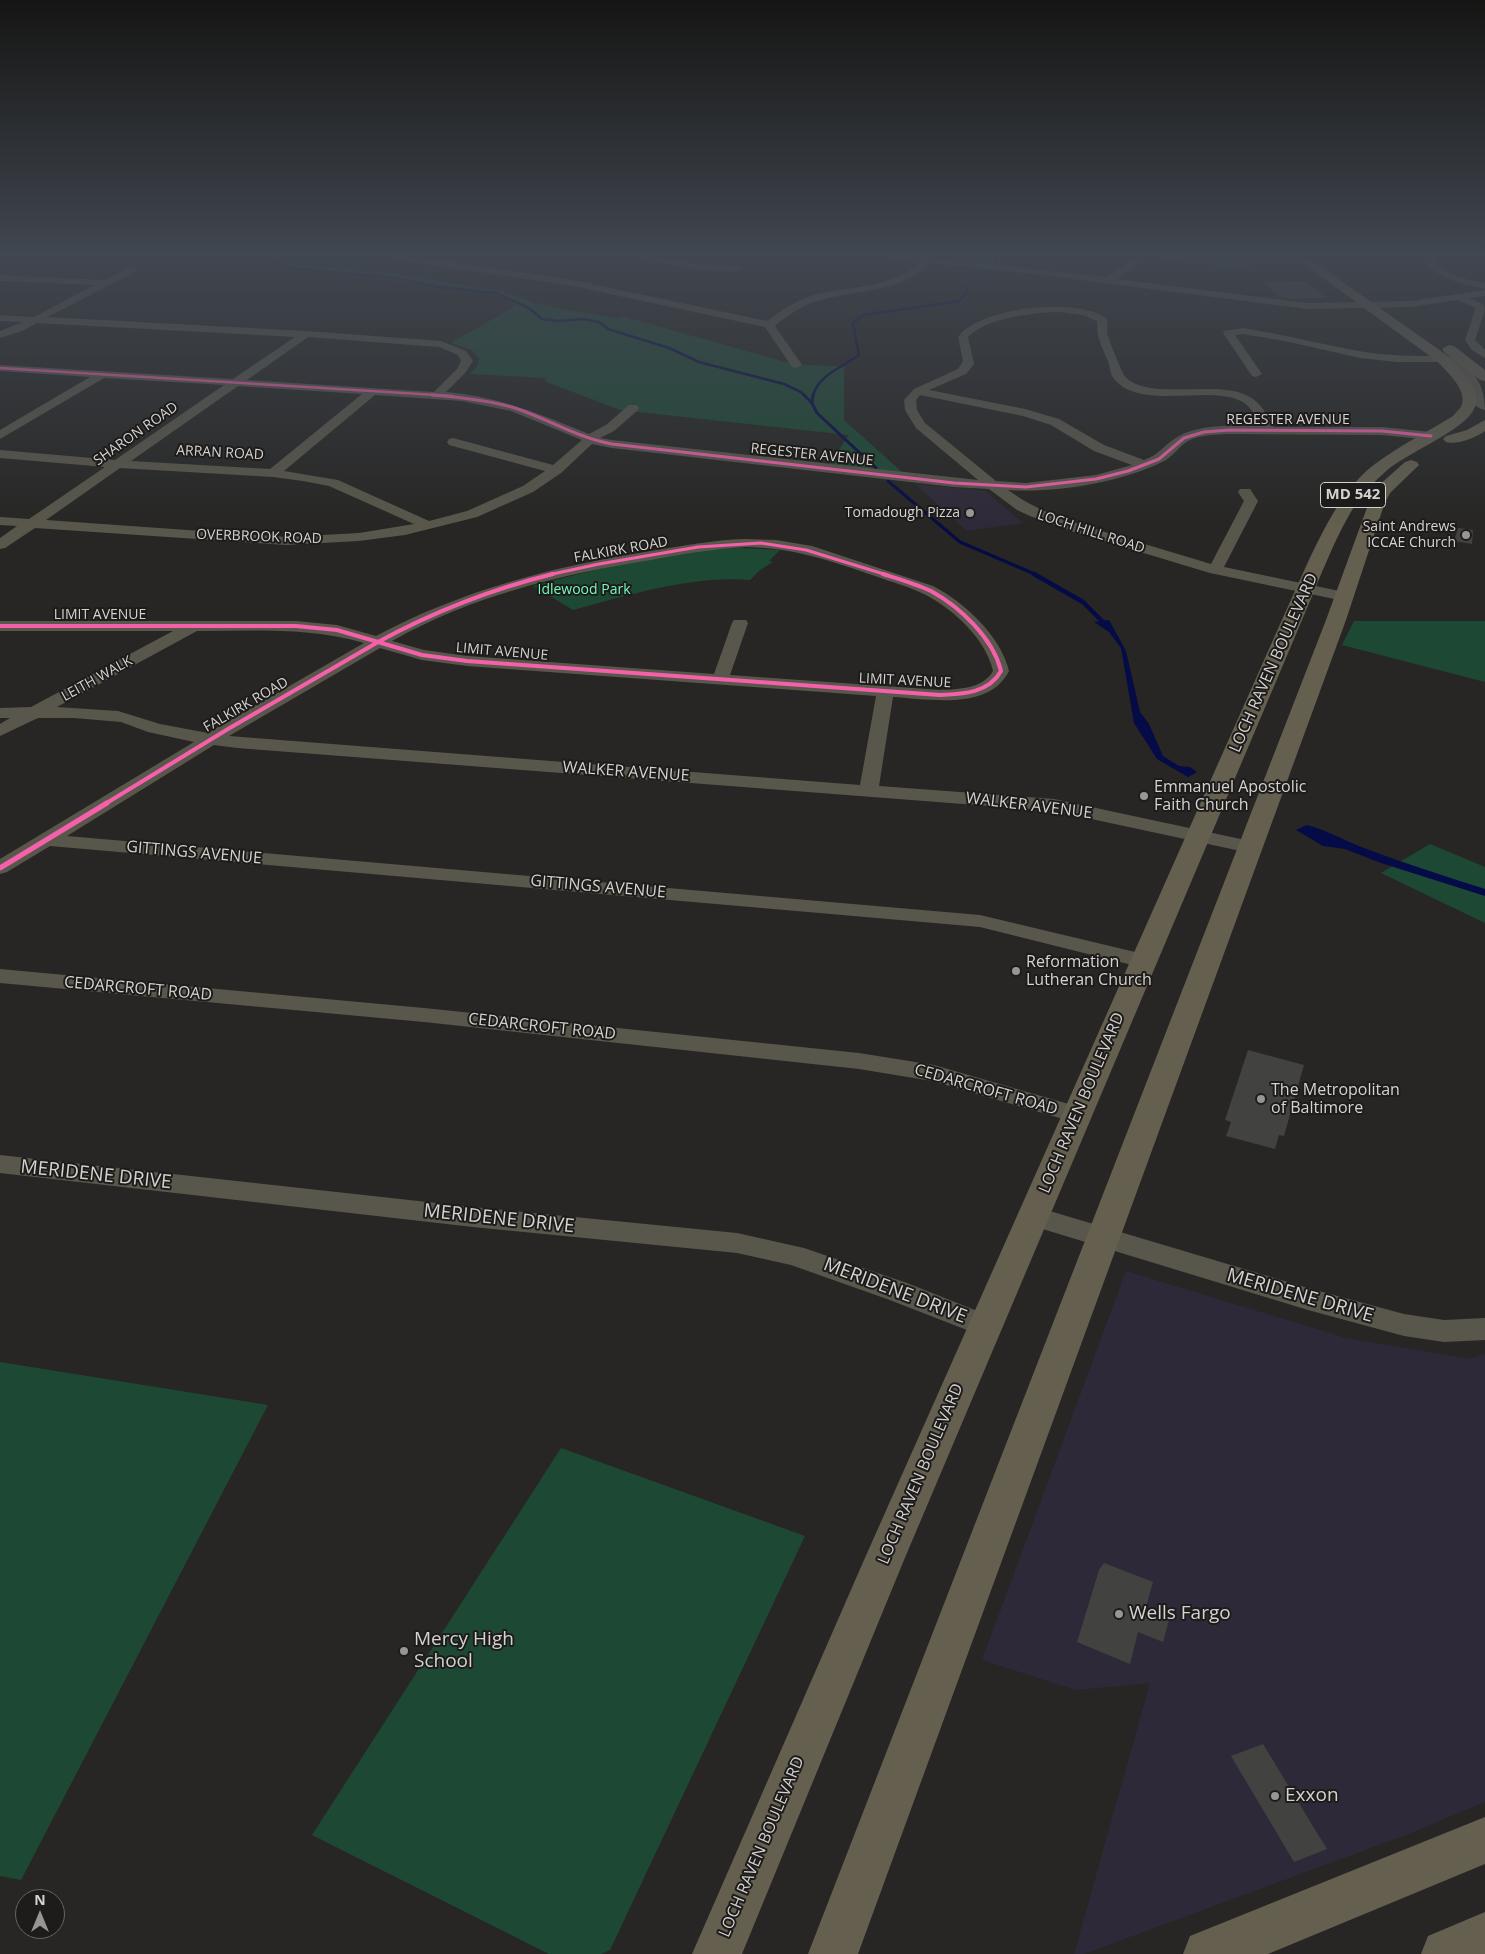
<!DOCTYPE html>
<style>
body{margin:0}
#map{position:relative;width:1485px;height:1954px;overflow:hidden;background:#272624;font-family:"Open Sans",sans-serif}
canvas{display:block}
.north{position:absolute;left:15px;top:1889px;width:50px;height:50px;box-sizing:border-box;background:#1e1c1a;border:1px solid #676563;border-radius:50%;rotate:0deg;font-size:14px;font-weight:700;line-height:20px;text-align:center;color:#d4d3d1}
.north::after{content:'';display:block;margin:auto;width:18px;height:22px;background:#979694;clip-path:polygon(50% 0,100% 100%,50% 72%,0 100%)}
</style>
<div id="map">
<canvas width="1485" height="1954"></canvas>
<div class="north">N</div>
</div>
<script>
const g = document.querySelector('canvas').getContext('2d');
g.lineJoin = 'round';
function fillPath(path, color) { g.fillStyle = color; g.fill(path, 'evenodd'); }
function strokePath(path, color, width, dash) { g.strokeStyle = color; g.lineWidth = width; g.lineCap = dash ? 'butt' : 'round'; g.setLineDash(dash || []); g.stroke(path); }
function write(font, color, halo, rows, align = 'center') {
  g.font = font + ' "Open Sans",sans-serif'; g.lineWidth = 4; g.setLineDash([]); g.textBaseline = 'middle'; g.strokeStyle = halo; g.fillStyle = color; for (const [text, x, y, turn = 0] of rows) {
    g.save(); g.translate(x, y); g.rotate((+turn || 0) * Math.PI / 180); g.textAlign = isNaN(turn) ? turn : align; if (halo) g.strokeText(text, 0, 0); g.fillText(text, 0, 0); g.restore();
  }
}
fillPath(new Path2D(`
 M 915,484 L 985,491 L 1023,523 L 967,531 Z
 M 1126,1271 L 1346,1338 L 1468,1359 L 1485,1354 L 1485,1802 L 1406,1835 L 1084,1954 L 1074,1954 L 1150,1683 L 1076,1690 L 982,1660 Z`), '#2e2938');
fillPath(new Path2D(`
 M 256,256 L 274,256 L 297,265 L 385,272 L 501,291 L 541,305 L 618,318 L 622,316 L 796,365 L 844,366 L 844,420 L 902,472 L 829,464 L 849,435 L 620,410 L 544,381 L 547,378 L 470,374 L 478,365 L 479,359 L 472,350 L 451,343 L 517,305 L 499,296 L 459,288 L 423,285 L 379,277 L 300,269 L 257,259 Z
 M 939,256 L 999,256 L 1001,264 L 942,258 Z
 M 1138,256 L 1291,256 L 1300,264 L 1217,266 Z
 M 741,548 L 780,550 L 769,561 L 773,562 L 760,570 L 750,580 C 693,575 628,595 573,610 L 533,586 C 600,568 670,550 741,548 Z
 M 1354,621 L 1485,621 L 1485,682 L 1342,645 Z
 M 1430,844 L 1485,867 L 1485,923 L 1381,873 Z
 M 0,1362 L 268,1405 L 21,1880 L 0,1876 Z
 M 561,1448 L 805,1536 L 610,1950 L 601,1954 L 549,1954 L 312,1835 Z`), '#1d4934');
fillPath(new Path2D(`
 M 1109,620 L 1126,651 L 1140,712 L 1149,724 L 1163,756 L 1179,766 L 1190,767 L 1197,772 L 1188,777 L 1157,759 L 1134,723 L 1121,648 L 1109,632 L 1094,622 Z
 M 1307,825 C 1327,830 1345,841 1364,848 C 1404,863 1444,876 1485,889 L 1485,896 L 1381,863 L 1345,849 L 1323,846 L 1296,830 Z`), '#040b46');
strokePath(new Path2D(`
 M 259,256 L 290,268 L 397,278 L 438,287 L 496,293 L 529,308 L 542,319 L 559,321 L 584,319 L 599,322 L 608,329 L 669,348 L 699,362 L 784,384 L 801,392 L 805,396
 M 994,264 L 997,256
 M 813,396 C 818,375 843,367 859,355 L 853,323 L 864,315 L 959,301 L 966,294 L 968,284 L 991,269`), '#040b46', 2.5);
strokePath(new Path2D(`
 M 804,395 L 812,403 L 817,413 L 876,468
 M 812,403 L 813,395
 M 888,481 L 960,542 L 1037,575`), '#040b46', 3);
strokePath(new Path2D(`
 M 1034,574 L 1083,602 L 1107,626`), '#040b46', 4.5);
fillPath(new Path2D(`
 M 1305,281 L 1328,298 L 1292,299 L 1280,297 L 1262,282 Z
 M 1458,528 L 1473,530 L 1472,544 L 1454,541 Z
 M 1248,1050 L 1304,1065 L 1284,1136 L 1279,1135 L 1275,1149 L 1226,1136 L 1231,1122 L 1225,1120 Z
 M 1104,1563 L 1153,1582 L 1145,1611 L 1169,1620 L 1163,1642 L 1138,1632 L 1130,1664 L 1077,1642 L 1099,1570 Z
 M 1263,1744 L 1314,1828 L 1327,1849 L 1294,1862 L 1231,1756 Z`), '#424241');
fillPath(new Path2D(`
 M 384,256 L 408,256 L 568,279 L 767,321 C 781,310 797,300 814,295 C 846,287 896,287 920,262 L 888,259 L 883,256 L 935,256 L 933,258 L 1106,277 L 1138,256 L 1149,256 L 1117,279 L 1307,303 L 1411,301 L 1485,290 L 1485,296 L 1470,298 L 1484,305 L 1485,310 L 1475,340 L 1485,350 L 1485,358 L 1472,350 L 1465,340 L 1475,310 L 1474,307 L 1457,300 L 1411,307 L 1307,309 L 1034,274 L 929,263 C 902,294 854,289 818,301 C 803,305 790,314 778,323 L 775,326 L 802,365 L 796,368 L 792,367 L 765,327 L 568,285 L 389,259 Z
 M 636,256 C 662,256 685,263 710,265 C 720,266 734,263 741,269 C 730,278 658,262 641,259 Z
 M 1422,256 L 1432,256 C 1443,275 1465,279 1485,283 L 1485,289 C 1460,283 1436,280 1422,256 Z
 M 133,266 L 136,267 L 136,271 L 48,317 L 306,331 L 441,341 L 466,351 L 473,361 L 465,373 L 446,392 C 497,396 543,415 589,434 L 606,425 L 629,405 L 637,405 L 639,408 L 637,411 L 614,431 L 600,438 L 612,440 L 978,480 L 916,428 L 905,410 L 904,400 L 914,389 L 958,369 L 963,361 L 958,337 C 980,307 1075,297 1106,318 C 1109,324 1106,330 1108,336 C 1109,340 1122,373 1124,375 C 1146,404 1223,376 1253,399 C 1262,405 1268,417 1274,427 L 1382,427 L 1431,432 L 1437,436 L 1431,440 L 1382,435 L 1230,434 C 1217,435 1201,434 1188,441 C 1179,446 1172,458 1162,462 C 1120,483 1054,493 1008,490 C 1041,514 1079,524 1118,536 C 1149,545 1180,555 1211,564 L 1244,501 L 1238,492 L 1240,489 L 1250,489 L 1258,501 L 1224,567 L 1349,593 L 1352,596 L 1349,599 L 1344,601 L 1210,573 L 1074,532 L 1030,516 L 1017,510 L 989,489 L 954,487 L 612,448 L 592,444 L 561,473 L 533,492 L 477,517 L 405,535 L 359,541 L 286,545 L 35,528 L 5,548 L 0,549 L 0,538 L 17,526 L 0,525 L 0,517 L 29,519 L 105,467 L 0,458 L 0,450 L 115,460 L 224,385 L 104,378 L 0,439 L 0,430 L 90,377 L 0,371 L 0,365 L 233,379 L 295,337 L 37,323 L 22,331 L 0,338 L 0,331 L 23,322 L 0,321 L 0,315 L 34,317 L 94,285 L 0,281 L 0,275 L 105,280 ZM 1060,312 L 1083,315 L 1097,321 C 1097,339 1101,345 1108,361 C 1110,367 1110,374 1114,379 C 1142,412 1210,383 1243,402 C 1251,407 1257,418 1261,426 C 1236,426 1202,423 1179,436 C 1166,443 1159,455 1144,460 L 1104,445 L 1059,419 L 1025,409 L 929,390 L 966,374 L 974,364 L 968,337 C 985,318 1036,312 1060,312 ZM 308,337 L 439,347 L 458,355 L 461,361 L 457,369 L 434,392 L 247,380 ZM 238,386 L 362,394 L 270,469 L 131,461 ZM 375,395 L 462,401 L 511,411 L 582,440 L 553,465 L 453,438 L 449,439 L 447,442 L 449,445 L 545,471 L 523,486 L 467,511 L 429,521 L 338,480 L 284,471 ZM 920,395 L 1023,416 L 1051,425 L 1094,451 L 1132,465 L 1096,475 L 1026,483 L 996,481 L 925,423 L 917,410 L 916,400 ZM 120,468 L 273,477 L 303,481 L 329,486 L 414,524 L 359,533 L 286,537 L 46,520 Z
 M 1243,328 C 1282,334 1320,344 1359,351 C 1387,356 1415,356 1443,356 L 1449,359 L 1443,362 L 1397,362 L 1360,358 L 1285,341 L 1243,334 L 1235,335 L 1262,374 L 1256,377 L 1252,376 L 1223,333 L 1224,331 Z
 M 745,539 L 776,540 L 812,546 L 933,586 C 964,602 1001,636 1009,671 C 989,711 930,699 893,697 L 879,786 L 1054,799 L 1250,841 L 1257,843 L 1260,847 L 1257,851 L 1250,853 L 1054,811 L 237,748 L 214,745 L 67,836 L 980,915 L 1152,956 L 1155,961 L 1152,966 L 1144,968 L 980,927 L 50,846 L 7,872 L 0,874 L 0,859 L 194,742 L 148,732 L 121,722 L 74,718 L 38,718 L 0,736 L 0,724 L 10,718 L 0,718 L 0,708 L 31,707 L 173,631 L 0,631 L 0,621 L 296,621 L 337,625 L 376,636 C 462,590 555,566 651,551 C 682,546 713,540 745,539 ZM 745,547 C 791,547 832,561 875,576 C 892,582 910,587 926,595 C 954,610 986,639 993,671 C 983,689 958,689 940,690 L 730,675 L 748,623 L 746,620 L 734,620 L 732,623 L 714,674 L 467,656 L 424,650 L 392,641 C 472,596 561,574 651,560 C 682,554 713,549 745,547 ZM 197,631 C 254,631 308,627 364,643 L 208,733 L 160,724 L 118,711 L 57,707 ZM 380,648 L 422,660 L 467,666 L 876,696 L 860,785 L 229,736 Z
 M 0,969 L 424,1008 L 859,1053 L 934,1065 L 1086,1109 L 1090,1115 L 1086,1121 L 1077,1123 L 932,1081 L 859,1069 L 424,1022 L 0,983 Z
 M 0,1155 L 473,1207 L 737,1233 L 804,1248 L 907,1283 L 995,1318 L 999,1326 L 995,1334 L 985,1337 L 887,1299 L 791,1265 L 737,1253 L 473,1227 L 0,1173 Z
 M 1033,1206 L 1308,1288 L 1404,1314 L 1444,1320 L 1485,1318 L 1485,1340 L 1444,1342 L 1404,1336 L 1308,1310 L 1023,1223 L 1020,1216 L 1023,1209 Z`), '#59574b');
fillPath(new Path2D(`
 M 1443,355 C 1471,362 1485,383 1485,410 C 1467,406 1474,392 1465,379 C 1459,371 1447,367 1438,362 L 1436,359 Z`), '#5d584b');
fillPath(new Path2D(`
 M 1293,256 L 1306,256 L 1448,356 C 1459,368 1483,389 1475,407 C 1466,431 1402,454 1383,474 C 1374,482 1364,492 1357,502 C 1335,536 1321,576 1305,613 L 904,1560 L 742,1954 L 692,1954 L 864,1560 L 1285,613 C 1307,567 1333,494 1375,464 C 1399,446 1427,432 1453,416 C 1455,413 1459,410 1461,407 C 1469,391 1447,372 1438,362 Z
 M 1449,345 L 1454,346 L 1485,370 L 1485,381 L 1480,380 L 1444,352 L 1442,349 Z
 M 1485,420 L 1485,431 C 1475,438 1458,445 1446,442 L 1443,439 L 1446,436 L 1467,430 Z
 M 1411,460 L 1417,462 L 1419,465 L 1390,493 L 1384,505 L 1346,620 L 858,1954 L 808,1954 L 1326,620 L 1368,505 L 1377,487 L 1405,462 Z
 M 1485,1817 L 1485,1864 L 1268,1954 L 1183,1954 L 1190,1936 Z
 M 1485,1912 L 1485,1954 L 1421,1954 L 1428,1936 Z`), '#645f4f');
strokePath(new Path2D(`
 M 0,368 L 452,396`), '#f560ab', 2.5);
strokePath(new Path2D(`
 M 432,395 C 459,397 488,400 515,408 C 548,419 578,438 612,444 L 954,483 L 1026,487 L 1096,479 L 1128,471 L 1159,459 L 1184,438 L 1204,432 L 1230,430 L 1382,431 L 1431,436
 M 548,575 L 599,564 L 698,547 L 761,543 L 806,550 L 887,575`), '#f560ab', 3);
strokePath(new Path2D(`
 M 0,626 L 296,626 L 337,630 L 378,642
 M 378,642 L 422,655 L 467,661 L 940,695 C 963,694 989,693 1001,671 C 993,638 960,607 931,591 C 916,584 899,579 883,574
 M 378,642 C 433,612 492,589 553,574
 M 105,804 L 228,729 L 378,642`), '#f560ab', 4);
strokePath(new Path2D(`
 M 0,868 L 107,803`), '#f560ab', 5);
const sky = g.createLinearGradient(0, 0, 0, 530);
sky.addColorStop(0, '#151514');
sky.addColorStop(0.48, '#414750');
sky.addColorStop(1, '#41475000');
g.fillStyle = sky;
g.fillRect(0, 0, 1485, 530);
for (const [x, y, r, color] of [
 [970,513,5,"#979694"],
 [1466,535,5,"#979694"],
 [1144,796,5,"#979694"],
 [1016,971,5,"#979694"],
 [1261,1099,5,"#979694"],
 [1119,1614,5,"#979694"],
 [404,1651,5,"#979694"],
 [1275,1796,5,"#979694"]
]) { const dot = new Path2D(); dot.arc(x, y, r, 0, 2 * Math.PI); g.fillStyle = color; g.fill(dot); strokePath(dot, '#1e1c1a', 2); }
write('14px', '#d4d3d1', '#1e1c1a', [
 ["REGESTER AVENUE",1288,420],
 ["SHARON ROAD",136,434,-35],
 ["ARRAN ROAD",220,453,3],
 ["REGESTER AVENUE",812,455,6],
 ["LOCH HILL ROAD",1091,532,18],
 ["OVERBROOK ROAD",259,537,2],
 ["FALKIRK ROAD",621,550,-10],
 ["LIMIT AVENUE",100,615],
 ["LIMIT AVENUE",502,652,5],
 ["LEITH WALK",97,679,-29],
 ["LIMIT AVENUE",905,681,3],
 ["FALKIRK ROAD",246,705,-30]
]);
write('14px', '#d4d3d1', '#1e1c1a', [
 ["Tomadough Pizza",960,513],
 ["Saint Andrews",1456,527],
 ["ICCAE Church",1456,543]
], 'right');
write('14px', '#76fbbe', '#1e1c1a', [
 ["Idlewood Park",584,590]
]);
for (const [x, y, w] of [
 [1353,495,65]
]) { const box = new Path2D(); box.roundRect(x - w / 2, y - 12.5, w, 25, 4); g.fillStyle = '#1e1c1a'; g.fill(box); strokePath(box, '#d4d3d1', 1); }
write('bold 15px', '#d4d3d1', null, [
 ["MD 542",1353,495]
]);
write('16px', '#d4d3d1', '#1e1c1a', [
 ["LOCH RAVEN BOULEVARD",1274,663,-66],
 ["WALKER AVENUE",626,772,4],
 ["WALKER AVENUE",1029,806,7],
 ["GITTINGS AVENUE",194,853,5],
 ["GITTINGS AVENUE",598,887,5],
 ["CEDARCROFT ROAD",138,989,5],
 ["CEDARCROFT ROAD",542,1027,6],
 ["CEDARCROFT ROAD",986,1090,16],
 ["LOCH RAVEN BOULEVARD",1082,1103,-67],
 ["LOCH RAVEN BOULEVARD",921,1474,-67],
 ["LOCH RAVEN BOULEVARD",762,1847,-67]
]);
write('16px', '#d4d3d1', '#1e1c1a', [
 ["Emmanuel Apostolic",1154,787],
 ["Faith Church",1154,805],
 ["Reformation",1026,962],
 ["Lutheran Church",1026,980],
 ["The Metropolitan",1271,1090],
 ["of Baltimore",1271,1108]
], 'left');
write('19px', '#d4d3d1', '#1e1c1a', [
 ["MERIDENE DRIVE",96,1175,6],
 ["MERIDENE DRIVE",499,1219,6],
 ["MERIDENE DRIVE",895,1291,21],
 ["MERIDENE DRIVE",1300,1296,16]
]);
write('19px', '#d4d3d1', '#1e1c1a', [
 ["Wells Fargo",1129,1614],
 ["Mercy High",414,1640],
 ["School",414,1662],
 ["Exxon",1285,1796]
], 'left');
</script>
